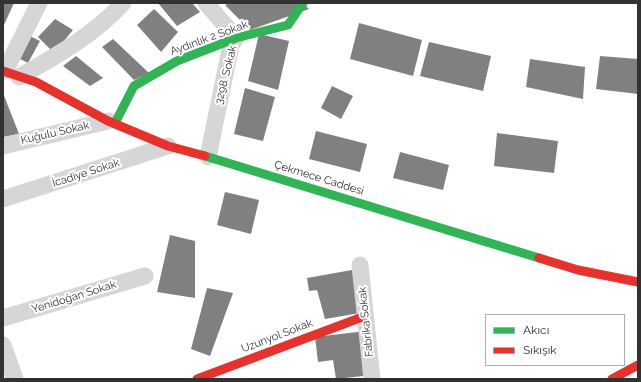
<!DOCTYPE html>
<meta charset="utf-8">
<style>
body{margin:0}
#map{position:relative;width:641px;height:382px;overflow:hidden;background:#fff;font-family:Raleway,sans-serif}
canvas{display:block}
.frame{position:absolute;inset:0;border:4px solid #323232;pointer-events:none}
.legend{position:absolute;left:485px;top:314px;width:140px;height:52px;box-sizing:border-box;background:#fff;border:1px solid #adadad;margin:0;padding:5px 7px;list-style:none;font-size:12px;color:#323232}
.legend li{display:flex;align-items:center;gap:8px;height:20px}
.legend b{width:20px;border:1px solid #adadad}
</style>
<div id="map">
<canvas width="641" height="382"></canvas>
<div class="frame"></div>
<ul class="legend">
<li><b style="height:5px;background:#30b455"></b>Akıcı</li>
<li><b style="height:5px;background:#e5322d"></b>Sıkışık</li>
</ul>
</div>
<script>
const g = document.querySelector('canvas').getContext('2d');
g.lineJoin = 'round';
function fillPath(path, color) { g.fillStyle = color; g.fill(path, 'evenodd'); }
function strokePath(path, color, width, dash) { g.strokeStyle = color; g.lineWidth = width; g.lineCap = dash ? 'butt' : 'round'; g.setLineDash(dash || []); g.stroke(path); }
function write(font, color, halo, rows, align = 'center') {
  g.font = font + ' Raleway,sans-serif'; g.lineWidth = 4; g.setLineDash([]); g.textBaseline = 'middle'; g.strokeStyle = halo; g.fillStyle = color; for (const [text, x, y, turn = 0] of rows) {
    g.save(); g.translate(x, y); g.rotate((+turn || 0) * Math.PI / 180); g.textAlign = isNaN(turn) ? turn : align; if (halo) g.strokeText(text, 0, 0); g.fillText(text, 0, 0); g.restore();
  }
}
fillPath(new Path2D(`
 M 3,3 L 14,3 L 3,27 Z
 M 158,3 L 192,3 L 200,12 L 177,26 Z
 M 230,3 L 303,3 L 309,9 L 250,30 L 225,5 Z
 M 154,9 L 178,32 L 161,52 L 137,25 Z
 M 55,19 L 73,30 L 54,53 L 38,37 Z
 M 359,23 L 422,40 L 413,76 L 350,59 Z
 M 26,34 L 40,41 L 28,63 L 14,56 Z
 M 259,34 L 289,41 L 278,90 L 248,81 Z
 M 113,39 L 149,73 L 134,80 L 102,47 Z
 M 429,42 L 491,56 L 483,91 L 420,76 Z
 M 76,56 L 103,78 L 90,86 L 63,66 Z
 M 600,56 L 638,59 L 638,94 L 596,89 Z
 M 530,59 L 585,67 L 583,99 L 526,87 Z
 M 332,86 L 353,96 L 341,119 L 321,108 Z
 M 245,88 L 275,97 L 263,141 L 234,134 Z
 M 3,93 L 19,134 L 3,137 Z
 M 316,131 L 367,144 L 360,172 L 309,159 Z
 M 497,133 L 558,141 L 554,173 L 494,166 Z
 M 400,152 L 449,165 L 443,190 L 393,178 Z
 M 225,192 L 259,200 L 251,234 L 217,225 Z
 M 170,235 L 195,241 L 195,298 L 157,292 Z
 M 352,270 L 360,313 L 325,319 L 317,290 L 309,291 L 307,278 Z
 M 207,288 L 233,293 L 210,356 L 191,349 Z
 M 366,331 L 372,375 L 336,379 L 333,360 L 318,362 L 315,337 Z`), '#808080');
strokePath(new Path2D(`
 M 206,3 L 236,38 L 231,45 L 208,157
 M 5,71 L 39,3
 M 19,77 C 56,56 94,35 123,3
 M 3,146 L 108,121
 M 3,199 L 168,146
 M 360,265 L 372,379
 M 3,318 L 145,276
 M 3,345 L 15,379`), '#d6d6d6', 17);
strokePath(new Path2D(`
 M 115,123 L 134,86 L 177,61 L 236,38 L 288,25 L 303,3
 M 205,156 L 539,258`), '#30b455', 9);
strokePath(new Path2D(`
 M 3,71 L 36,82 L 108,121 L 168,146 L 205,156
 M 539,258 L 578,270 L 638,282
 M 197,379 L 365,316
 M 612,379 L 638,365`), '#e5322d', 9);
write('11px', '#323232', '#fff', [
 ["Aydınlık 2 Sokak",209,38,-20],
 ["3298. Sokak",226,75,-76],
 ["Kuğulu Sokak",55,133,-13],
 ["İcadiye Sokak",86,173,-18],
 ["Çekmece Caddesi",319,178,17],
 ["Yenidoğan Sokak",74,297,-17],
 ["Fabrika Sokak",366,322,-96],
 ["Uzunyol Sokak",277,336,-21]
]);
</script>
